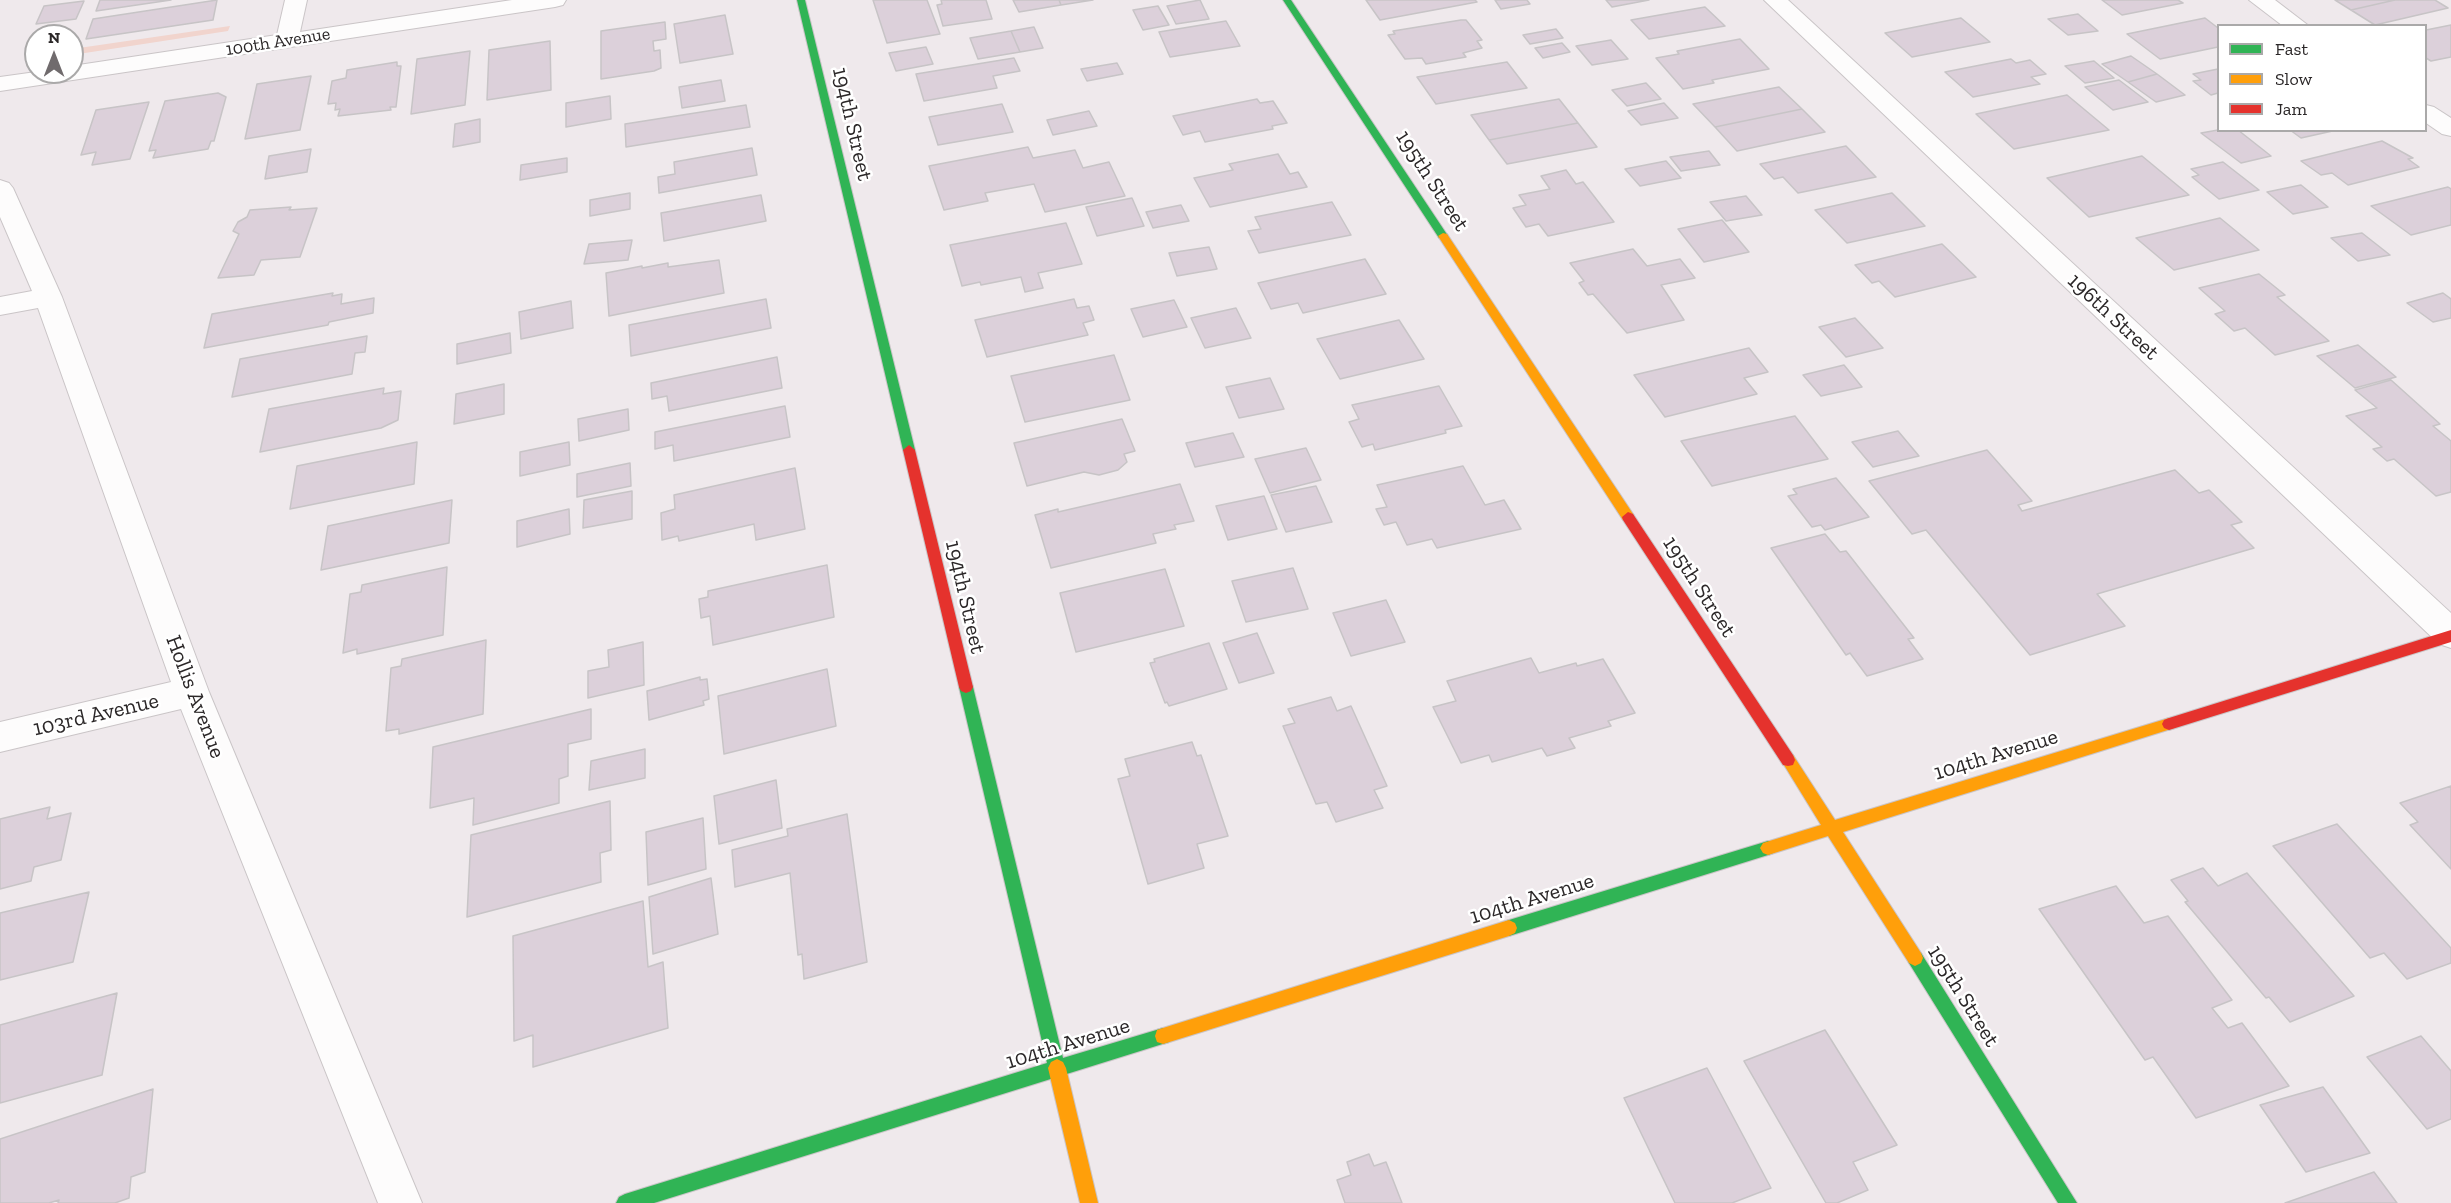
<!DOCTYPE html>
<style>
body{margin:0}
#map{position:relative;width:2451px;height:1203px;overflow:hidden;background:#efe9ec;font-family:"Zilla Slab",serif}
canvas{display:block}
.legend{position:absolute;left:2217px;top:24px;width:210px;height:108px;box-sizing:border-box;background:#fff;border:2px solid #aaa9a9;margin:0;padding:8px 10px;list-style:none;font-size:18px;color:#2b2728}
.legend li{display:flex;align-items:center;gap:12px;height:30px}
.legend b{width:30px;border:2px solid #aaa9a9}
.north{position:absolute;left:24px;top:24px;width:60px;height:60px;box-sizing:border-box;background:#fff;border:2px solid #aaa9a9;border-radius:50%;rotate:0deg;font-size:16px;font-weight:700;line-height:24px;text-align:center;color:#2b2728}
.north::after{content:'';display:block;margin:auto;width:21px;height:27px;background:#706b6d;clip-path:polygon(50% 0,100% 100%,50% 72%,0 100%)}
</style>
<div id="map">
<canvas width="2451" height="1203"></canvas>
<ul class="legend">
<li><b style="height:8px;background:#30b455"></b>Fast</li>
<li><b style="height:8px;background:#ff9f0a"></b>Slow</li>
<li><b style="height:8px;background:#e5322d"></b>Jam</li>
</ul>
<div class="north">N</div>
</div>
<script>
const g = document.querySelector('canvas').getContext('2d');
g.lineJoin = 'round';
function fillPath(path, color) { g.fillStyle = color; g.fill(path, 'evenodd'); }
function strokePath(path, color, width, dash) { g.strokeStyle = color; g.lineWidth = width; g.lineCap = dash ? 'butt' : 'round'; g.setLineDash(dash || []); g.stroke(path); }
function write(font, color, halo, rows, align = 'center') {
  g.font = font + ' "Zilla Slab",serif'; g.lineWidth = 5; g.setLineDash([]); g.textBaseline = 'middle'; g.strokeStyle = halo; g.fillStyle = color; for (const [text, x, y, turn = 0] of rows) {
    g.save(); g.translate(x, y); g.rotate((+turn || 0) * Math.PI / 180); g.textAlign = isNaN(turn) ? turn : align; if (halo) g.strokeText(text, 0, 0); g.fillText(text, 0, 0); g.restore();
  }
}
fillPath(new Path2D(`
 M 230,26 L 228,31 L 72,55 L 72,49 Z`), '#f1d4cd');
const building = new Path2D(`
 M 100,0 L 171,0 L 96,11 Z
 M 217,0 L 213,20 L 86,39 L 93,19 Z
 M 873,0 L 927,0 L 940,34 L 887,43 Z
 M 941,0 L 986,0 L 992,19 L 943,26 L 937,5 L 942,4 Z
 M 1013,0 L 1059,0 L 1061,5 L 1019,12 Z
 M 1059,0 L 1093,0 L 1061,5 Z
 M 1200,0 L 1209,19 L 1176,24 L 1167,6 Z
 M 1366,0 L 1475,0 L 1477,2 L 1380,20 Z
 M 1495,0 L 1527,0 L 1530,4 L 1501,9 Z
 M 1606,0 L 1649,0 L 1612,7 Z
 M 2102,0 L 2178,0 L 2183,3 L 2122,15 Z
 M 2335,0 L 2395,0 L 2351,10 Z
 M 2395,0 L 2435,0 L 2448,8 L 2375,25 L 2351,10 Z
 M 84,1 L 76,19 L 36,24 L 44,6 Z
 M 1158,6 L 1169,25 L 1143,30 L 1133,10 Z
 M 1705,7 L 1725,26 L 1649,39 L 1631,20 Z
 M 2078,14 L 2098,31 L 2068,35 L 2048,19 Z
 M 725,15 L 733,54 L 680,63 L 674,24 Z
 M 1961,18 L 1990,42 L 1912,57 L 1885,33 Z
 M 2205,18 L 2218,28 L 2218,47 L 2160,59 L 2127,34 Z
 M 1461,20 L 1466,20 L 1482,40 L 1477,41 L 1482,48 L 1463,53 L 1466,57 L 1426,64 L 1422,58 L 1405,59 L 1388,35 L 1395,34 L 1393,31 Z
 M 1226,21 L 1240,46 L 1170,57 L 1159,32 Z
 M 665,22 L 666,39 L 653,41 L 654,51 L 660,50 L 661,68 L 654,71 L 601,79 L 601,31 Z
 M 2451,25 L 2451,57 L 2431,61 L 2426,58 L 2426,30 Z
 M 1034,27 L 1043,48 L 1020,52 L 1011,31 Z
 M 1556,29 L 1563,38 L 1530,44 L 1523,35 Z
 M 1011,31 L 1020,52 L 978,59 L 970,38 Z
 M 1740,39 L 1769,69 L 1712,80 L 1714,83 L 1683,89 L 1656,58 L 1679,54 L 1677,51 Z
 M 1611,40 L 1628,59 L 1592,65 L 1576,46 Z
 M 550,41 L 551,90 L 487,100 L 489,50 Z
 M 1562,43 L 1570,52 L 1543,58 L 1535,48 Z
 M 926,47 L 933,64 L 896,71 L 889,53 Z
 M 470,51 L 465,105 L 411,114 L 417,59 Z
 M 2131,56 L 2157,74 L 2128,82 L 2102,64 Z
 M 1014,58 L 1020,71 L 993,76 L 997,88 L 924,101 L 916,74 Z
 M 2011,59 L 2016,63 L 2030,60 L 2046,74 L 2031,77 L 2040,84 L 1973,97 L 1945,72 Z
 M 2094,61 L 2114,78 L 2085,83 L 2065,66 Z
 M 397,62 L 397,66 L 401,66 L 396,107 L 390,107 L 391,110 L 338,116 L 340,109 L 335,110 L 336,103 L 328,104 L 332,81 L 346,78 L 347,70 Z
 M 1507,62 L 1527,88 L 1436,104 L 1417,77 Z
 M 1117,63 L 1123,74 L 1087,81 L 1081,69 Z
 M 2218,69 L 2218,93 L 2211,95 L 2193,81 L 2201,80 L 2193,74 Z
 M 2157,74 L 2185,95 L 2156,102 L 2128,82 Z
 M 311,76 L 300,130 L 245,139 L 257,84 Z
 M 721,80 L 725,101 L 682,108 L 679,87 Z
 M 2119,80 L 2148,102 L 2113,110 L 2085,87 Z
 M 1646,83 L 1661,99 L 1627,106 L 1612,90 Z
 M 1779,87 L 1802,109 L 1715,127 L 1693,104 Z
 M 218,93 L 226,97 L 214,141 L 211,141 L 208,149 L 153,158 L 156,150 L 149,151 L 165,101 Z
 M 2067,95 L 2109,130 L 2014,149 L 1976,114 Z
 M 610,96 L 611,119 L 566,127 L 566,103 Z
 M 1257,99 L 1260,103 L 1273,101 L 1287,123 L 1272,126 L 1273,129 L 1205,142 L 1200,131 L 1183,135 L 1173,116 Z
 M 1559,99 L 1578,123 L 1489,140 L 1471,115 Z
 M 149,102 L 130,159 L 92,165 L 96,152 L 81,155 L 96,110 Z
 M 1664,103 L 1678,118 L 1641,125 L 1628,111 Z
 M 1002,104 L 1013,132 L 938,145 L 929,117 Z
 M 746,105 L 750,127 L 626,147 L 625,124 Z
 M 1802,109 L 1825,132 L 1737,151 L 1715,127 Z
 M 1089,111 L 1097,126 L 1053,135 L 1047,120 Z
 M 480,119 L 480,142 L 453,147 L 455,124 Z
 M 1578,123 L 1597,147 L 1507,164 L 1489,140 Z
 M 2218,130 L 2238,130 L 2271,156 L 2241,163 L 2201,133 Z
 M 2290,130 L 2337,130 L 2301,138 Z
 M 2382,141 L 2413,158 L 2408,159 L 2419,167 L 2348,185 L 2332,173 L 2321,175 L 2301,161 Z
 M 1846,146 L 1876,177 L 1798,193 L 1783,177 L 1774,179 L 1760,164 Z
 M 1028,147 L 1033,158 L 1075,150 L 1083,168 L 1109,162 L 1125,196 L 1045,212 L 1034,184 L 985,193 L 988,201 L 944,210 L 929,166 Z
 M 752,148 L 757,175 L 659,193 L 658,177 L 675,174 L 674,162 Z
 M 311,149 L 307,172 L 265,179 L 269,156 Z
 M 1709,151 L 1720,165 L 1681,171 L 1670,157 Z
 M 1278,154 L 1290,174 L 1298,172 L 1307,187 L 1210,207 L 1194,178 L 1233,170 L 1229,164 Z
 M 2142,156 L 2189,195 L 2089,217 L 2047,178 Z
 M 567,158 L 567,172 L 520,180 L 521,165 Z
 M 1666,161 L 1681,178 L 1640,186 L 1625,169 Z
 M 2223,162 L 2259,190 L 2219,199 L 2192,177 L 2199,175 L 2191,169 Z
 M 1566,170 L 1576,184 L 1583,182 L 1614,222 L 1548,236 L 1539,224 L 1526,227 L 1513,208 L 1526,205 L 1519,195 L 1550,189 L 1541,176 Z
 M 2301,185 L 2328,207 L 2293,214 L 2267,192 Z
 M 2448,187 L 2451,189 L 2451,225 L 2411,235 L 2371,206 Z
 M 630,193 L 630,209 L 590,216 L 590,200 Z
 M 1892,193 L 1925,226 L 1847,243 L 1815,210 Z
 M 761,195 L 766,221 L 664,241 L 661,213 Z
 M 1746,196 L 1762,215 L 1726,221 L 1710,202 Z
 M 1132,198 L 1144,226 L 1097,236 L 1086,207 Z
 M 1332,202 L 1351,235 L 1259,253 L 1248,231 L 1261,229 L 1255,217 Z
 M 1181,205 L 1189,221 L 1153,228 L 1146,212 Z
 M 291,207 L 289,210 L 317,208 L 300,257 L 261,260 L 254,275 L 218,278 L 239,234 L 233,231 L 238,222 L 247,217 L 250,210 Z
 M 2220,218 L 2259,250 L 2174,270 L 2136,238 Z
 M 1722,220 L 1749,252 L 1704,262 L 1678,229 Z
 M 1066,223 L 1082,264 L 1038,273 L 1043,288 L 1025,292 L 1021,277 L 981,285 L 980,282 L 962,286 L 950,245 Z
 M 2362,233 L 2390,255 L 2358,261 L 2331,238 Z
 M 632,240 L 628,260 L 584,264 L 589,244 Z
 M 1942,244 L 1976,277 L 1895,297 L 1879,281 L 1872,283 L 1855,265 Z
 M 1209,247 L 1217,269 L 1177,276 L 1169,253 Z
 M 1633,249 L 1647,266 L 1680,259 L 1695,278 L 1661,285 L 1684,320 L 1627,333 L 1593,294 L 1588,295 L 1579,283 L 1584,281 L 1570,263 Z
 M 1365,259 L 1386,294 L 1303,313 L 1298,303 L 1271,309 L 1258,283 Z
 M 719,260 L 724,293 L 609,316 L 606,273 L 642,266 L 642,268 L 668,263 L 668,267 Z
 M 2259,274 L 2285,295 L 2277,297 L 2329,341 L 2275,355 L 2245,328 L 2234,331 L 2215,314 L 2225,311 L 2199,288 Z
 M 333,293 L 332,296 L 342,294 L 341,304 L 374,298 L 373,313 L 329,322 L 328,325 L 204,348 L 212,314 Z
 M 2443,293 L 2451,299 L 2451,318 L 2433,322 L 2407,303 Z
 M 766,299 L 771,328 L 631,356 L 629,325 Z
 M 1074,299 L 1077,308 L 1089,306 L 1094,320 L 1083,323 L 1088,335 L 987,357 L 975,320 Z
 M 1174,300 L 1187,327 L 1143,337 L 1131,309 Z
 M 571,301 L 573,328 L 521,339 L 519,312 Z
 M 1236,308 L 1251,338 L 1205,348 L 1191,318 Z
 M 1855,318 L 1883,348 L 1846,357 L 1819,327 Z
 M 1399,320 L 1424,359 L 1340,379 L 1317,339 Z
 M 510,333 L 511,353 L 457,364 L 457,344 Z
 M 367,336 L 365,352 L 355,353 L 352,374 L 232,397 L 240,359 Z
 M 2358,345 L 2396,377 L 2355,388 L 2317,356 Z
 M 1749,348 L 1768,372 L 1744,378 L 1757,394 L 1665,417 L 1634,375 Z
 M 1114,355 L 1130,400 L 1025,422 L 1011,376 Z
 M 777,357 L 782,388 L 669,411 L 667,396 L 652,399 L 651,383 Z
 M 1844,365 L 1862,387 L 1821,396 L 1803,375 Z
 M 1270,378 L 1284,409 L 1239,418 L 1226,387 Z
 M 2391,380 L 2440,424 L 2433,426 L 2451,441 L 2451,492 L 2436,496 L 2394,459 L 2387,461 L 2373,449 L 2382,447 L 2346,416 L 2377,408 L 2355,390 Z
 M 504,384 L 504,414 L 454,424 L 456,394 Z
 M 1439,386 L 1462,426 L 1445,430 L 1446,433 L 1375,450 L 1373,444 L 1362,447 L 1349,422 L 1359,419 L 1352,405 Z
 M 384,388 L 383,394 L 401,391 L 398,420 L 381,428 L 260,452 L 269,409 Z
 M 785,406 L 790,437 L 674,461 L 673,445 L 655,449 L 655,432 Z
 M 628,409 L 629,430 L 579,441 L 578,419 Z
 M 1795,416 L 1828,459 L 1712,486 L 1681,441 Z
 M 1122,419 L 1135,451 L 1124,454 L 1127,462 L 1118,470 L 1099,475 L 1084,472 L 1027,486 L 1014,443 Z
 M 1898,431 L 1919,456 L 1873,467 L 1852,442 Z
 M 1233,433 L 1244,457 L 1195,467 L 1186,443 Z
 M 417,442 L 414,484 L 290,509 L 297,466 Z
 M 569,442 L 570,465 L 520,476 L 520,452 Z
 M 1306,448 L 1321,480 L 1270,493 L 1255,459 Z
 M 1987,450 L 2032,501 L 2018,505 L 2022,511 L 2175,470 L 2199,493 L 2209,490 L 2242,522 L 2231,525 L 2254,548 L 2097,594 L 2125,626 L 2030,655 L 1926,530 L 1912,534 L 1869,481 Z
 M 630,463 L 631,486 L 577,497 L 577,474 Z
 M 1463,466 L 1485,505 L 1504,500 L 1521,529 L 1437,548 L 1432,539 L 1407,545 L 1396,522 L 1384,525 L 1376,509 L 1387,507 L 1377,485 Z
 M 795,468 L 805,529 L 756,540 L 754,524 L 679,541 L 678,536 L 662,540 L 661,513 L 675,509 L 674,495 Z
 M 1836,478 L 1869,517 L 1825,530 L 1821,525 L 1812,527 L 1788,496 L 1797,494 L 1793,489 Z
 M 1180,484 L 1194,521 L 1174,525 L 1176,529 L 1153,534 L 1156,543 L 1051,568 L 1035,515 L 1058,509 L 1058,512 Z
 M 1316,486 L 1332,522 L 1286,532 L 1271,495 Z
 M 632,491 L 632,519 L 583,528 L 584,500 Z
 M 1264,496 L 1277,529 L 1228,540 L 1216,506 Z
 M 452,500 L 449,543 L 321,570 L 328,526 Z
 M 569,509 L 570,534 L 517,547 L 517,521 Z
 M 1825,534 L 1840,552 L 1846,551 L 1914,638 L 1908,639 L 1923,659 L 1867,676 L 1850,653 L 1846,655 L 1771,548 Z
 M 827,565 L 834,617 L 713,645 L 710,616 L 701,618 L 699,599 L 708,597 L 708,591 Z
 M 447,567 L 443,635 L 357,654 L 357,649 L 343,653 L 350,594 L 361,592 L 362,585 Z
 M 1293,568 L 1308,609 L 1246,622 L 1232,581 Z
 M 1165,569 L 1184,626 L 1076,652 L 1060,593 Z
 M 1386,600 L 1405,642 L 1351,656 L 1333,613 Z
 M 1257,633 L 1274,673 L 1239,683 L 1223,643 Z
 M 486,640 L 483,714 L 399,734 L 399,729 L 386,731 L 391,668 L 401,666 L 402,659 Z
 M 643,642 L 644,685 L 588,698 L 588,671 L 609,667 L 608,650 Z
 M 1209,643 L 1227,689 L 1169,706 L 1167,702 L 1165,703 L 1150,663 L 1155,662 L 1154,659 Z
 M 1531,658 L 1539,673 L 1576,663 L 1577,666 L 1603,659 L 1635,713 L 1608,721 L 1611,726 L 1569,738 L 1575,748 L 1547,756 L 1542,748 L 1492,762 L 1489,755 L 1461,763 L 1433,707 L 1456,701 L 1447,681 Z
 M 827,669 L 836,726 L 724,754 L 718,696 Z
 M 700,677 L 700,680 L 707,679 L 709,699 L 703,701 L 704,705 L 649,720 L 647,691 Z
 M 1331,697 L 1337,711 L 1351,706 L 1387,786 L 1374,790 L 1383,808 L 1336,822 L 1327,802 L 1316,804 L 1283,726 L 1295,723 L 1288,709 Z
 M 591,709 L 591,739 L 568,744 L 568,776 L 559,779 L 559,803 L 473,825 L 474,798 L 430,808 L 433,747 Z
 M 1192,742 L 1197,756 L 1201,755 L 1228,836 L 1197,844 L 1204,868 L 1148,884 L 1118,779 L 1130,776 L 1125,759 Z
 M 645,749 L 645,778 L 589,790 L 591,761 Z
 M 776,780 L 782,828 L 719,844 L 714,796 Z
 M 2451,786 L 2451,869 L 2410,825 L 2418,822 L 2400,803 Z
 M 610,801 L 611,850 L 600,853 L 601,882 L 467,917 L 471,835 Z
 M 50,807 L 47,819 L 71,813 L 61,860 L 34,867 L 31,881 L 0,889 L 0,819 Z
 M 847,814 L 867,962 L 804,979 L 802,954 L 798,955 L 790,873 L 735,887 L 732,850 L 788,836 L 787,829 Z
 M 703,818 L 706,869 L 648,885 L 646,832 Z
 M 2337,824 L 2451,948 L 2451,963 L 2407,979 L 2384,953 L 2370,958 L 2273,846 Z
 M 2203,868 L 2218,886 L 2247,873 L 2354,996 L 2290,1022 L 2269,997 L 2266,998 L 2185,902 L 2188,901 L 2171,880 Z
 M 711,878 L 718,934 L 653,954 L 649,897 Z
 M 2116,886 L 2144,923 L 2168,916 L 2232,1000 L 2212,1008 L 2228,1028 L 2242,1023 L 2289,1086 L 2196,1118 L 2153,1057 L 2145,1060 L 2039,909 Z
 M 89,892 L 73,962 L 0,980 L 0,913 Z
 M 643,901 L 648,967 L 663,962 L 668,1028 L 533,1067 L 533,1035 L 514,1041 L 513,936 Z
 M 117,993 L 102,1075 L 0,1103 L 0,1025 Z
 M 1825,1030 L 1897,1145 L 1853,1162 L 1868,1190 L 1837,1203 L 1826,1203 L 1744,1061 Z
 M 2421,1036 L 2451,1071 L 2451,1119 L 2427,1129 L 2367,1057 Z
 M 1707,1068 L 1771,1188 L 1732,1203 L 1675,1203 L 1624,1098 Z
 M 2323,1087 L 2370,1153 L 2306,1172 L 2260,1105 Z
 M 153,1089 L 145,1172 L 131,1177 L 129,1198 L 115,1203 L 58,1203 L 59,1200 L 49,1203 L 0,1203 L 0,1139 Z
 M 1369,1154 L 1374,1166 L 1386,1162 L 1402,1203 L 1345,1203 L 1337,1180 L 1351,1175 L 1347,1162 Z
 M 2374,1172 L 2397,1203 L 2285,1203 Z`);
fillPath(building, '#dcd0da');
strokePath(building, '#c7c4c6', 1.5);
const street = new Path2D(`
 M 285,0 L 307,0 L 300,32 L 512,0 L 566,0 L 563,5 L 555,7 L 0,91 L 0,77 L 36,72 L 72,72 L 72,66 L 277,35 Z
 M 1764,0 L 1788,0 L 2451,613 L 2451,648 L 2439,644 Z
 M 2249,0 L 2275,0 L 2309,26 L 2283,26 Z
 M 2426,105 L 2434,107 L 2451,118 L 2451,136 L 2442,134 L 2426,123 Z
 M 0,180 L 9,183 L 13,188 L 62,297 L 209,692 L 422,1203 L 378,1203 L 181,709 L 0,752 L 0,722 L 171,682 L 38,308 L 0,315 L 0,297 L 32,291 L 0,217 Z`);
const fast = new Path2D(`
 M 797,0 L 805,0 L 915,450 L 909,455 L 903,450 Z
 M 1283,0 L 1291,0 L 1448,236 L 1447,238 L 1439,238 Z
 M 966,681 L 971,683 L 973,687 L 1063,1058 L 1163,1028 L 1169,1030 L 1171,1036 L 1169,1042 L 654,1203 L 616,1203 L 619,1197 L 625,1194 L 1047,1063 L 959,687 L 961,683 Z
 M 1768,841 L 1773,843 L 1776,848 L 1773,853 L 1768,855 L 1509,936 L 1503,933 L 1501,928 L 1503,923 L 1509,920 Z
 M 1915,950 L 1921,953 L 2077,1203 L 2058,1203 L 1909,963 L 1907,958 L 1909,953 Z`);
const slow = new Path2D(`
 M 1443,233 L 1447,234 L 1633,514 L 1634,517 L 1633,520 L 1623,520 L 1438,236 Z
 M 2169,718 L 2174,720 L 2176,724 L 2174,728 L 1843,832 L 1921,953 L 1923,958 L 1921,963 L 1915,966 L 1909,963 L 1828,836 L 1768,855 L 1763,853 L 1760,848 L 1763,843 L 1821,825 L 1781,760 L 1783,755 L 1788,754 L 1793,755 L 1835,820 Z
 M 1509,920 L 1515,923 L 1517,928 L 1515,933 L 1509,936 L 1163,1044 L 1157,1042 L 1155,1036 L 1157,1030 L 1163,1028 Z
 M 1057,1059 L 1063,1062 L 1066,1068 L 1098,1203 L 1080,1203 L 1048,1068 L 1051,1062 Z`);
const jam = new Path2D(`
 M 909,445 L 915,450 L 973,687 L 971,691 L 966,693 L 961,691 L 959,687 L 903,450 Z
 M 1628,512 L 1633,514 L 1793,755 L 1795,760 L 1793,765 L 1788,766 L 1783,765 L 1623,520 L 1622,517 Z
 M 2451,630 L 2451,642 L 2169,730 L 2164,728 L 2162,724 L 2164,720 L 2169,718 Z`);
strokePath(street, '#cac5c7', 2);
strokePath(fast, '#cac5c7', 2);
strokePath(slow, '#cac5c7', 2);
strokePath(jam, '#cac5c7', 2);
fillPath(street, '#fdfcfc');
fillPath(fast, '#30b455');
fillPath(slow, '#ff9f0a');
fillPath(jam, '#e5322d');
write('18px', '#2b2728', '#fff', [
 ["100th Avenue",278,42,-9]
]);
write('22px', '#2b2728', '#fff', [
 ["194th Street",852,124,77],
 ["195th Street",1432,181,57],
 ["196th Street",2113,317,43],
 ["195th Street",1699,587,57],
 ["194th Street",965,597,77],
 ["Hollis Avenue",195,697,69],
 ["103rd Avenue",96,715,-13],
 ["104th Avenue",1996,755,-17],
 ["104th Avenue",1532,899,-17],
 ["195th Street",1963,996,58],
 ["104th Avenue",1068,1044,-17]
]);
</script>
